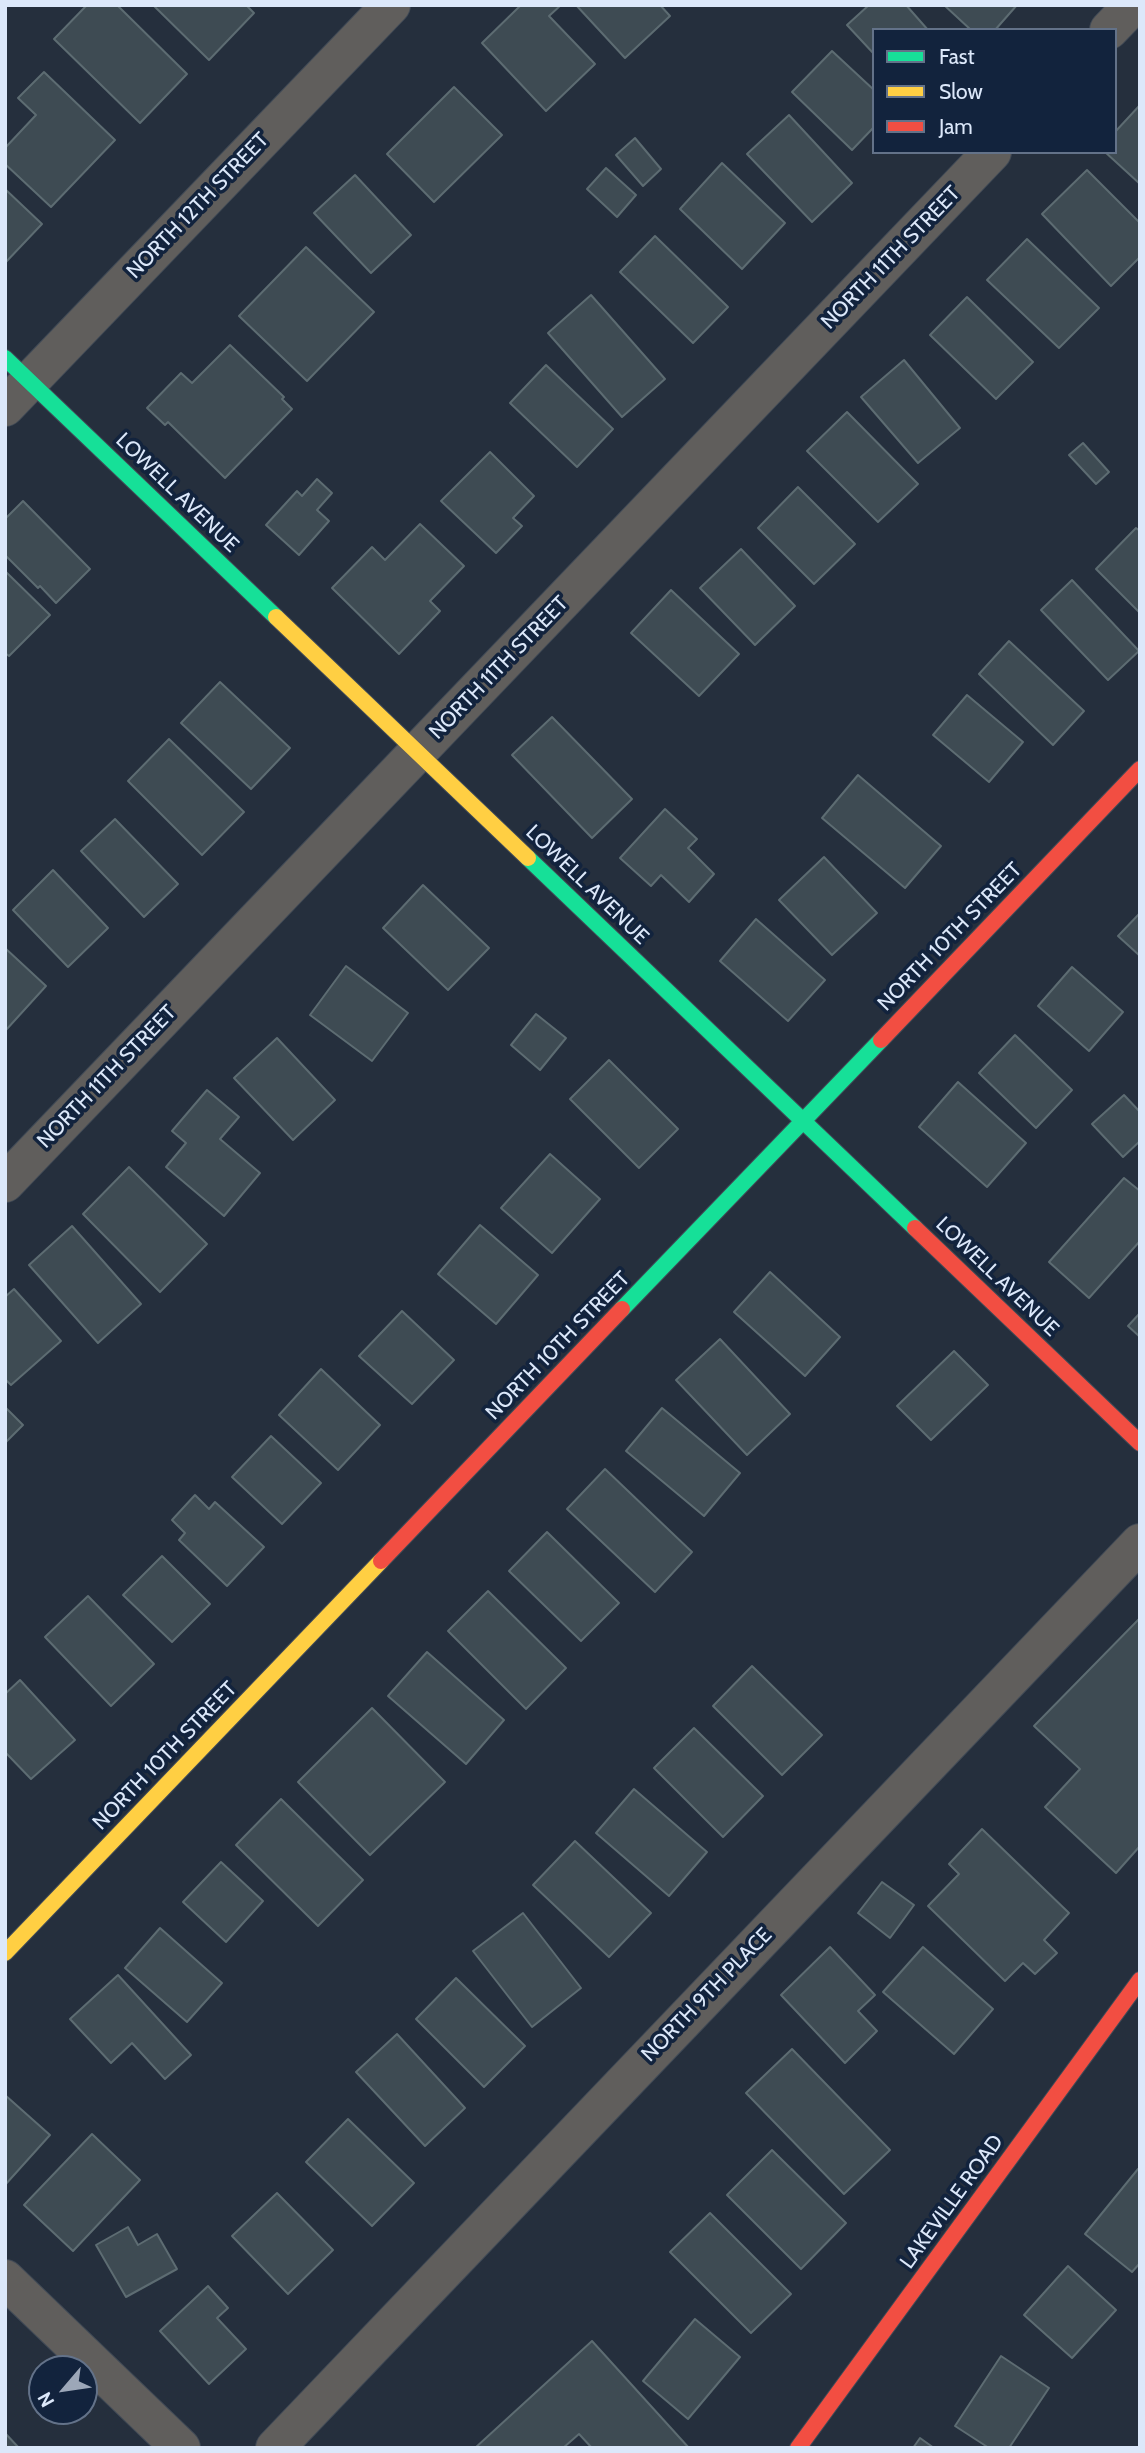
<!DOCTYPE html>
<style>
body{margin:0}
#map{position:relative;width:1145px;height:2453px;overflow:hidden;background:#252f3d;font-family:Cabin,sans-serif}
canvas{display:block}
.frame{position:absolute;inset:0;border:7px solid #dce8fa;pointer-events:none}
.legend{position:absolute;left:872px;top:28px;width:245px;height:126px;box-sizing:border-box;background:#12233d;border:2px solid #637289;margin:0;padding:9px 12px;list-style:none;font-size:21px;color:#dce8fa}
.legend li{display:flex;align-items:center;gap:14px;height:35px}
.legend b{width:35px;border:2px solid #637289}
.north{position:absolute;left:28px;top:2355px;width:70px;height:70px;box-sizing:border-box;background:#12233d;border:2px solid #637289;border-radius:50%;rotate:241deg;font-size:19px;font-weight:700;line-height:28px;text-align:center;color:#dce8fa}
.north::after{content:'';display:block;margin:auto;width:24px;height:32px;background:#9ca7b8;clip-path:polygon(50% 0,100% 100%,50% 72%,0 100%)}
</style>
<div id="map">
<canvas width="1145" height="2453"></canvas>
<div class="frame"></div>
<ul class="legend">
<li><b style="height:9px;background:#16e098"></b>Fast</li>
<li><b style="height:9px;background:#ffcf43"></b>Slow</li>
<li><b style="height:9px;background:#f24e42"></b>Jam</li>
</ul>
<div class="north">N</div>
</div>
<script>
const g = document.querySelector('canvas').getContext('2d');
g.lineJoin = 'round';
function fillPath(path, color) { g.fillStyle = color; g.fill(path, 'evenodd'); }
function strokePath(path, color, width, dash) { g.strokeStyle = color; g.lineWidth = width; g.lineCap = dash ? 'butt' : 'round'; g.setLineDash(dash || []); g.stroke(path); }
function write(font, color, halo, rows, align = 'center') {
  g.font = font + ' Cabin,sans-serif'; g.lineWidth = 7; g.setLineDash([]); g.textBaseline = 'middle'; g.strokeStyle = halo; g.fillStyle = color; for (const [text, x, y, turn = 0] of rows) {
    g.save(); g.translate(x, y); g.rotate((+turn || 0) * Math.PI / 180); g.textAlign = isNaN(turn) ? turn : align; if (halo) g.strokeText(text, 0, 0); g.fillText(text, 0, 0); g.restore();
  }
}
const building = new Path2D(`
 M 87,5 L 117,5 L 187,74 L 140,123 L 54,39 Z
 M 153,5 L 246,5 L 254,13 L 209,60 Z
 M 521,5 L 561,5 L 549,16 L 595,64 L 546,111 L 482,43 Z
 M 576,5 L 660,5 L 670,16 L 625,58 Z
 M 869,5 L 906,5 L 928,30 L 874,30 L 874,54 L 847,25 Z
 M 944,5 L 1017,5 L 995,30 L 971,30 Z
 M 832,51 L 874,90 L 874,127 L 852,150 L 792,92 Z
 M 44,72 L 115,140 L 51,207 L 5,164 L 5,148 L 36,115 L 18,98 Z
 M 454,87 L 502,135 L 434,202 L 387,154 Z
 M 1140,105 L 1140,184 L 1105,152 L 1115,152 L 1115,132 Z
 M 789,115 L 852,183 L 812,222 L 747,154 Z
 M 635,138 L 661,169 L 643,186 L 616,155 Z
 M 722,163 L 785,223 L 742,269 L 680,209 Z
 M 606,168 L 636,195 L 617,217 L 587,189 Z
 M 1087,170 L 1140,223 L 1140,257 L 1111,286 L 1042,214 Z
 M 355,175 L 411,235 L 371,273 L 314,213 Z
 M 5,189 L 42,224 L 5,263 Z
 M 655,236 L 728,307 L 693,343 L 620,272 Z
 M 1027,239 L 1099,308 L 1059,348 L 987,280 Z
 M 306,247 L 374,312 L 307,381 L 239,316 Z
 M 591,295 L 665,379 L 622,417 L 548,333 Z
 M 967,297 L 1033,362 L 996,399 L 930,335 Z
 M 230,345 L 284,397 L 282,399 L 292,409 L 225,478 L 168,422 L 165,425 L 147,408 L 181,373 L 192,383 Z
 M 904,360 L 960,428 L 918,463 L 861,397 Z
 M 546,365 L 613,429 L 577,467 L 510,403 Z
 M 847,412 L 918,484 L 878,522 L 807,451 Z
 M 1083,443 L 1109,472 L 1096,484 L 1069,455 Z
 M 490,452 L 534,496 L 513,518 L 522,526 L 496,553 L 441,501 Z
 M 317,479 L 332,493 L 317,510 L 329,521 L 299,555 L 266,525 L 297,491 L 302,496 Z
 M 798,487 L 855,544 L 814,584 L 758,528 Z
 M 23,501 L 90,569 L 56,603 L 40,586 L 38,588 L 5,555 L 5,519 Z
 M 420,524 L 464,566 L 430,601 L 440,611 L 399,654 L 332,588 L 372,547 L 385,560 Z
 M 1136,528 L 1140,531 L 1140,613 L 1096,569 Z
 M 741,549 L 795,606 L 755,645 L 700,588 Z
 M 5,571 L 50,615 L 9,656 L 5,653 Z
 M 1072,580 L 1139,651 L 1108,680 L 1041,610 Z
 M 671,590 L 739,654 L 699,696 L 631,633 Z
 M 1009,641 L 1084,711 L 1053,745 L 979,674 Z
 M 220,682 L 290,748 L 251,789 L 181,723 Z
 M 967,695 L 1023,742 L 989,782 L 933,735 Z
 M 552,717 L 632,799 L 592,838 L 512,755 Z
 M 169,739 L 244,812 L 202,855 L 128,781 Z
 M 858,775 L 941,846 L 905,888 L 822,818 Z
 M 665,809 L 697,839 L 688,848 L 714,874 L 689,902 L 661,875 L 651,886 L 620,858 Z
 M 115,819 L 178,884 L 144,917 L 81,851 Z
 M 824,857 L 877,913 L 832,955 L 779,900 Z
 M 53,870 L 108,928 L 68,967 L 13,910 Z
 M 423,885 L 489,948 L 448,990 L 383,928 Z
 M 1140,913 L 1140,956 L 1118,936 Z
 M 756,919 L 825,980 L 788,1021 L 720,961 Z
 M 5,948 L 46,986 L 6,1030 L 5,1029 Z
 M 346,966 L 408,1013 L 372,1061 L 310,1015 Z
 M 1072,967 L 1123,1012 L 1089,1051 L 1038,1006 Z
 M 536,1014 L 566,1038 L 540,1070 L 511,1045 Z
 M 1015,1035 L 1072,1090 L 1036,1128 L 979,1073 Z
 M 277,1038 L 335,1100 L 293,1140 L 234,1078 Z
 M 609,1060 L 678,1129 L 639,1168 L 570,1099 Z
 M 958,1082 L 1026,1143 L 987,1187 L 919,1127 Z
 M 207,1090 L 239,1117 L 220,1139 L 260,1173 L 224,1216 L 166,1167 L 186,1143 L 172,1131 Z
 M 1124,1095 L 1140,1112 L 1140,1141 L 1123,1157 L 1092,1124 Z
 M 550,1154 L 600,1199 L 552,1253 L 501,1208 Z
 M 129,1167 L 207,1244 L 160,1292 L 83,1214 Z
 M 1124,1178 L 1140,1191 L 1140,1241 L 1089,1298 L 1049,1262 Z
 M 480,1225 L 538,1275 L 496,1324 L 438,1274 Z
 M 72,1226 L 141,1304 L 98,1343 L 29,1265 Z
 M 770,1272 L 840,1337 L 805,1376 L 734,1312 Z
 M 14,1289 L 61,1341 L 11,1385 L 5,1379 L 5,1297 Z
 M 402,1311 L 454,1360 L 412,1404 L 359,1356 Z
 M 1140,1313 L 1140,1337 L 1128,1326 Z
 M 720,1339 L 790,1414 L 747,1455 L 676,1380 Z
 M 954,1351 L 988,1385 L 931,1440 L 897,1406 Z
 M 321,1369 L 380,1425 L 338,1470 L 279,1415 Z
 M 5,1407 L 23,1425 L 5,1443 Z
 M 662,1408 L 740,1473 L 704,1516 L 626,1451 Z
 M 271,1436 L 321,1483 L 282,1524 L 232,1477 Z
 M 605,1469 L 692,1552 L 655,1592 L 567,1509 Z
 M 195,1495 L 209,1509 L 215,1502 L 264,1547 L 227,1586 L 179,1540 L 185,1533 L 172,1520 Z
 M 547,1532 L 619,1603 L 581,1641 L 509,1571 Z
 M 162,1556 L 210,1604 L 172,1642 L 123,1595 Z
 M 488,1591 L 566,1668 L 526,1709 L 448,1631 Z
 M 88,1596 L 154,1664 L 111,1706 L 45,1637 Z
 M 1140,1618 L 1140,1846 L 1116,1873 L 1045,1807 L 1080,1769 L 1034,1726 Z
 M 427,1652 L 504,1720 L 466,1764 L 388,1696 Z
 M 752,1666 L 822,1735 L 782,1775 L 713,1706 Z
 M 20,1680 L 75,1740 L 31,1779 L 5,1752 L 5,1694 Z
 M 372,1708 L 445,1782 L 370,1855 L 298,1782 Z
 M 694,1728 L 763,1796 L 723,1837 L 654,1768 Z
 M 634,1789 L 707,1852 L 669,1896 L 596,1833 Z
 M 281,1799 L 363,1880 L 318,1926 L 236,1845 Z
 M 982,1829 L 1069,1913 L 1044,1940 L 1057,1953 L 1035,1974 L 1023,1963 L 1005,1981 L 928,1906 L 959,1874 L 949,1864 Z
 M 575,1841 L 651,1913 L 609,1957 L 533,1885 Z
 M 221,1862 L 263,1901 L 226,1942 L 183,1902 Z
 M 882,1882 L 914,1905 L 890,1938 L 858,1913 Z
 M 523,1913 L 581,1988 L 532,2027 L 473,1951 Z
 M 160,1928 L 222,1983 L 187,2022 L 125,1968 Z
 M 830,1947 L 875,1995 L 858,2011 L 877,2031 L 845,2063 L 781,1995 Z
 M 923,1947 L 993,2009 L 954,2054 L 883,1992 Z
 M 118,1975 L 191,2055 L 165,2079 L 132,2043 L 111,2063 L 70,2019 Z
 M 456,1978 L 525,2046 L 484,2087 L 416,2019 Z
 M 397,2034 L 465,2108 L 425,2146 L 356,2072 Z
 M 792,2049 L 890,2150 L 844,2194 L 746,2093 Z
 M 5,2095 L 50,2135 L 5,2185 Z
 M 348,2119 L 414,2183 L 372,2226 L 306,2162 Z
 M 92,2134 L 140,2180 L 73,2251 L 24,2205 Z
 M 772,2150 L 846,2223 L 801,2269 L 727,2195 Z
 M 1138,2169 L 1140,2171 L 1140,2263 L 1132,2272 L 1085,2234 Z
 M 277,2193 L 333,2250 L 288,2294 L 232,2236 Z
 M 710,2213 L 791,2294 L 751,2333 L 670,2252 Z
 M 128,2227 L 138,2245 L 157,2234 L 177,2269 L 126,2297 L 96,2245 Z
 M 1068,2266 L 1116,2310 L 1072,2358 L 1024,2315 Z
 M 208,2286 L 228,2308 L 217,2318 L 246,2349 L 209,2384 L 160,2331 Z
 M 695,2319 L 740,2357 L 688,2419 L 643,2381 Z
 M 592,2341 L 689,2448 L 592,2448 L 579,2434 L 563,2448 L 475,2448 Z
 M 1001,2356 L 1049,2388 L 1009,2448 L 989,2448 L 955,2426 Z
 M 5,2433 L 19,2448 L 5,2448 Z
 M 920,2438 L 934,2448 L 913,2448 Z`);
fillPath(building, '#3e4b53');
strokePath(building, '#5d6c72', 2);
const street = new Path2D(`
 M 1109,30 L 1133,5
 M 5,407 L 391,5
 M 5,1183 L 992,152
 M 5,2279 L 181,2448
 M 275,2448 L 1140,1543`);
const fast = new Path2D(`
 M 5,358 L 276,617
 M 528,858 L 915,1228
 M 622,1309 L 881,1040`);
const slow = new Path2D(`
 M 276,617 L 528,858
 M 5,1953 L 381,1561`);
const jam = new Path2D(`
 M 881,1040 L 1140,769
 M 915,1228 L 1140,1443
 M 381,1561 L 622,1309
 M 798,2448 L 1140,1980`);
strokePath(street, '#404a56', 40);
strokePath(fast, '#404a56', 18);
strokePath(slow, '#404a56', 18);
strokePath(jam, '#404a56', 18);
strokePath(street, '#605e5c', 38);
strokePath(fast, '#16e098', 16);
strokePath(slow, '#ffcf43', 16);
strokePath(jam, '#f24e42', 16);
write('21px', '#dce8fa', '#12233d', [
 ["NORTH 12TH STREET",198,206,-46],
 ["NORTH 11TH STREET",891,258,-46],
 ["LOWELL AVENUE",177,493,44],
 ["NORTH 11TH STREET",499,668,-46],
 ["LOWELL AVENUE",587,885,44],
 ["NORTH 10TH STREET",950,937,-46],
 ["NORTH 11TH STREET",107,1077,-46],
 ["LOWELL AVENUE",997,1277,44],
 ["NORTH 10TH STREET",558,1346,-46],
 ["NORTH 10TH STREET",165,1756,-46],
 ["NORTH 9TH PLACE",707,1995,-46],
 ["LAKEVILLE ROAD",952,2202,-54]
]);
</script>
